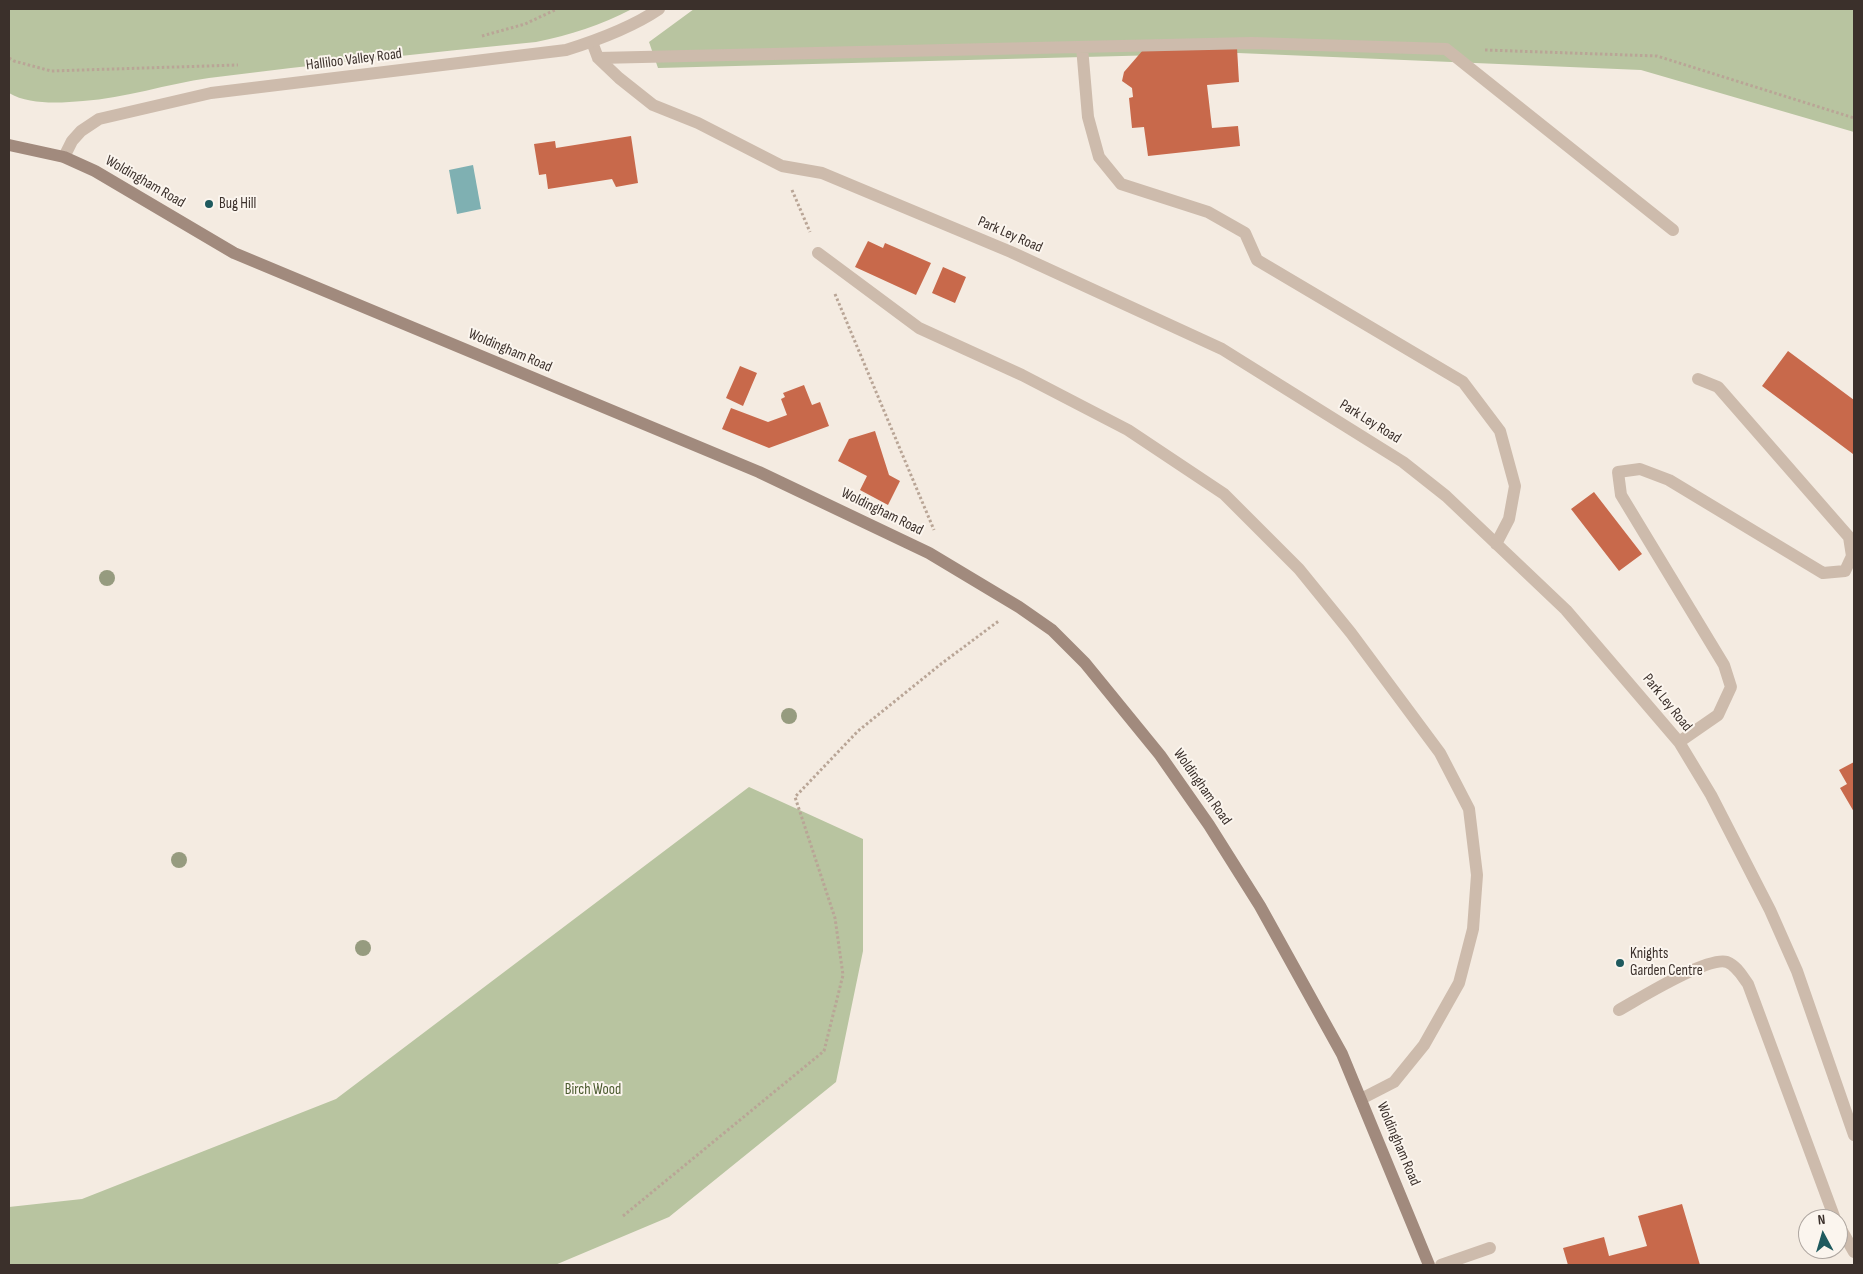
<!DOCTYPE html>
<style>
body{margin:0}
#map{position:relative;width:1863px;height:1274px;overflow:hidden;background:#f4ebe1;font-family:"Sofia Sans Condensed",sans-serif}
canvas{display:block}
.frame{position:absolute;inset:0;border:10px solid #3b302b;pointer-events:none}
.north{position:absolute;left:1798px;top:1209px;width:50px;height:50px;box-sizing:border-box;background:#fbf5ee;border:1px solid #aea6a0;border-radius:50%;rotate:354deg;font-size:14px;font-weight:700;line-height:20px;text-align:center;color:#3b302b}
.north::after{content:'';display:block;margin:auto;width:18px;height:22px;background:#1f5a5e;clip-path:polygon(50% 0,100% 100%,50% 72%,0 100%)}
</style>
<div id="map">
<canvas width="1863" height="1274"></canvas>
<div class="frame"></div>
<div class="north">N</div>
</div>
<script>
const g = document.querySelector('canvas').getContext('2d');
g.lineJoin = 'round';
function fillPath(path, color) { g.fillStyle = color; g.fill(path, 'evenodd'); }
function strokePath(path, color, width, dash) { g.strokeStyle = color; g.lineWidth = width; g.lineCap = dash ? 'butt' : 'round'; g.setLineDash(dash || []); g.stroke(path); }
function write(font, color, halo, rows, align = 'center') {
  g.font = font + ' "Sofia Sans Condensed",sans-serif'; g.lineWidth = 4; g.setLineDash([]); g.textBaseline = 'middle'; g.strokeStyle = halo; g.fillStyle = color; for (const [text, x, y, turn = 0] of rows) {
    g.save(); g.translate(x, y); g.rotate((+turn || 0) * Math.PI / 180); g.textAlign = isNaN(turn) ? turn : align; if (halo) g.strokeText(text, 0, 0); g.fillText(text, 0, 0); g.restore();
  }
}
fillPath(new Path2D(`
 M 9,9 L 632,9 C 601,25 570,35 536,42 C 427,53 318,64 209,78 C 167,84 125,98 83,101 C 60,103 29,105 9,93 Z
 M 694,9 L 1854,9 L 1854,132 L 1641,70 L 1238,53 L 658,68 L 649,42 Z
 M 749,787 L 863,839 L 863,951 L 836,1082 L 669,1217 L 555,1265 L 9,1265 L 9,1207 L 82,1199 L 336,1099 Z`), '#b8c4a0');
fillPath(new Path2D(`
 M 473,165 L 481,209 L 457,214 L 449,170 Z`), '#7fb0b2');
fillPath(new Path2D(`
 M 1237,48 L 1239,82 L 1207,85 L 1212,128 L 1238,126 L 1240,146 L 1148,156 L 1144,127 L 1132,128 L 1129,98 L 1133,97 L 1132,88 L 1122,81 L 1124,72 L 1143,50 Z
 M 631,136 L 638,183 L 616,187 L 612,179 L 548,189 L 546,174 L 539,175 L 534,144 L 555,141 L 556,148 Z
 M 868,241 L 883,248 L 885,243 L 931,263 L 916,295 L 855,267 Z
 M 943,267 L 966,277 L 955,303 L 932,293 Z
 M 1788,351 L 1854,400 L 1853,454 L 1762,386 Z
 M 740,366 L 757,373 L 743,406 L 726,398 Z
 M 804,385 L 812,405 L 820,402 L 829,426 L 769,448 L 722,429 L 731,408 L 768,422 L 787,415 L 781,399 L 785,397 L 783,393 Z
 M 875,431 L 889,475 L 900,481 L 888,505 L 860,490 L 867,476 L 838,461 L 849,439 Z
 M 1594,492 L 1642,554 L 1619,571 L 1571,509 Z
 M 1854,762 L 1854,812 L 1840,788 L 1847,784 L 1839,770 Z
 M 1682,1204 L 1700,1265 L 1568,1265 L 1563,1248 L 1604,1237 L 1609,1256 L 1647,1246 L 1638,1216 Z`), '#c8694b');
strokePath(new Path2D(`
 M 482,36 L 525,24 L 557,9
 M 1485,50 L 1657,56 L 1854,118
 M 9,58 L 14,61 L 51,71 L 238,65
 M 792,190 L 810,232
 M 835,294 L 934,530
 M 623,1216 L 824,1051 L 843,975 L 835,918 L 795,797 L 858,731 L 941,664 L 1000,620`), '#b9a596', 3, [2.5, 2.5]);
strokePath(new Path2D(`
 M 592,42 L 598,58 L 619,78 L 653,105 L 698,123 L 782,166 L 822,173 L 1011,252 L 1222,349 L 1403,462 L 1446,496 L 1566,610 L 1679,742 L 1711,795 L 1770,910 L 1797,971 L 1854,1135
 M 1082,47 L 1088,117 L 1099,157 L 1121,184 L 1208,212 L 1245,233 L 1257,260 L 1463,382 L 1500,431 L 1515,486 L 1509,519 L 1496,544
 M 598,58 L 1252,43 L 1446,49 L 1673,230
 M 818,253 L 919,328 L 1022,375 L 1128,430 L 1224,494 L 1299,569 L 1351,633 L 1440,753 L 1469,809 L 1477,875 L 1473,929 L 1459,983 L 1424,1045 L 1394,1082 L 1361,1099
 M 1679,742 L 1718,715 L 1731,687 L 1724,665 L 1621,495 L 1618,472 L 1640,469 L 1669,480 L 1823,573 L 1845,571 L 1852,556 L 1849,537 L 1718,387 L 1698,379
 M 1619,1010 C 1639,999 1707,956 1727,962 C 1737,966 1742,976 1748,984 L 1835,1219
 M 1838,1224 L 1854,1252
 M 1441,1265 L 1490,1248`), '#cdbbac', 12);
strokePath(new Path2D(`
 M 64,157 L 72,141 L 81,131 L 99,119 L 211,93 L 566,50 C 598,40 631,28 659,9`), '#cdbbac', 12);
strokePath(new Path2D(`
 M 9,145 L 64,157 L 95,171 L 234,253 L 759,472 L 929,553 L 1019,607 L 1052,630 L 1085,663 L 1160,755 L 1209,825 L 1260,906 L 1342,1054 L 1429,1265`), '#a18a7d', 12);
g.fillStyle = '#969b7f';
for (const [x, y] of [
 [107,578],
 [789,716],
 [179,860],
 [363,948]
]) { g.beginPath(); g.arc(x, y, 8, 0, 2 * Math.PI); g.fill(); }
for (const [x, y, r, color] of [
 [209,204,5,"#1f5a5e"],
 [1620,963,5,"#1f5a5e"]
]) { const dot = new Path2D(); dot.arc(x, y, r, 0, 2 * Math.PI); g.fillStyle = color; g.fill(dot); strokePath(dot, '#fbf5ee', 2); }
write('15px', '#3b302b', '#fbf5ee', [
 ["Halliloo Valley Road",354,60,-7],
 ["Woldingham Road",145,182,30],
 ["Park Ley Road",1010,235,24],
 ["Woldingham Road",510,351,23],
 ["Park Ley Road",1370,422,32],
 ["Woldingham Road",882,512,26],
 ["Park Ley Road",1667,703,51],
 ["Woldingham Road",1202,787,55],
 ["Woldingham Road",1398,1144,67]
]);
write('15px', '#3b302b', '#fbf5ee', [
 ["Bug Hill",219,204],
 ["Knights",1630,954],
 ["Garden Centre",1630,971]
], 'left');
write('15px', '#4a5a2e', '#fbf5ee', [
 ["Birch Wood",593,1090]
]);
</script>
